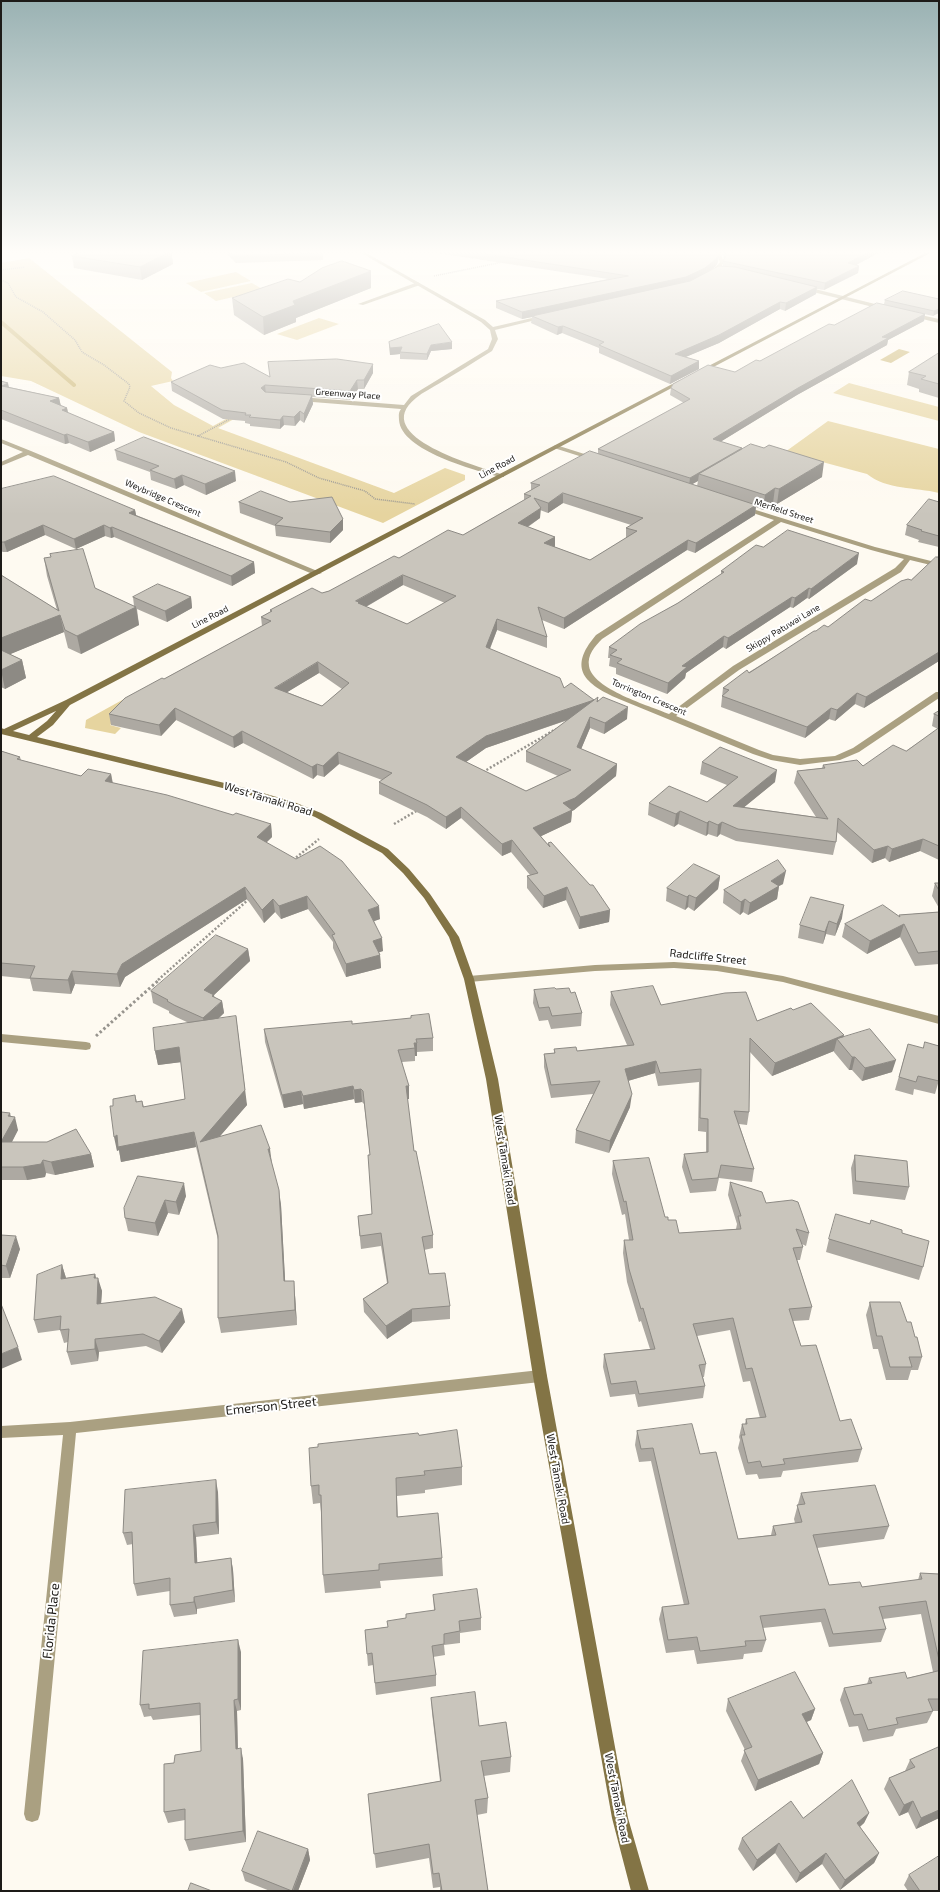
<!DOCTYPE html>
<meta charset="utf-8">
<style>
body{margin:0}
#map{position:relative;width:940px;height:1892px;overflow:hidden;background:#fefaf1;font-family:"Exo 2",sans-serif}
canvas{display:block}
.frame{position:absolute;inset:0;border:2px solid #1d1b18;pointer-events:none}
</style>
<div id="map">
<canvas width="940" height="1892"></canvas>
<div class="frame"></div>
</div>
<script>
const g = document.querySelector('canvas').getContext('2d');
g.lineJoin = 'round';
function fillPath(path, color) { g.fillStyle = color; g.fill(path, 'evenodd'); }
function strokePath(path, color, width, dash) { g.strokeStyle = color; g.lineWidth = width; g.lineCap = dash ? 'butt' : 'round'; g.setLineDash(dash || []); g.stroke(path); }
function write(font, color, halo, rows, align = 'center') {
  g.font = font + ' "Exo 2",sans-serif'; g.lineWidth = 4; g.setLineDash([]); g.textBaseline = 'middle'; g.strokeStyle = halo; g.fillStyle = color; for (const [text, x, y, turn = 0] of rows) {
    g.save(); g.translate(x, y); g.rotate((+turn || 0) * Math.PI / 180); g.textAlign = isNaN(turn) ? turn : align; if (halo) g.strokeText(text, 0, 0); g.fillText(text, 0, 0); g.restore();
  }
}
fillPath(new Path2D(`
 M 29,258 L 172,372 L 171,378 L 173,381 L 151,386 L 174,405 L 213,426 L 254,404 L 259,405 L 218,428 L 394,493 L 445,468 L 465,475 L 465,480 L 383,523 L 139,432 L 31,381 L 1,376 L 1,263 Z
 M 236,272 L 251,281 L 201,292 L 186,283 Z
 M 252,283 L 264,290 L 216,301 L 204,293 Z
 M 319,318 L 339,324 L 297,340 L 277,334 Z
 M 849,383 L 939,407 L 939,421 L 833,393 Z
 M 828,421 L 939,449 L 939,493 C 915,487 887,490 867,474 L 785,452 Z
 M 124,699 L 135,704 L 110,725 L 121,728 L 115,734 L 85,728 L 86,720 Z`), '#e6d49f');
fillPath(new Path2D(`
 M 899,349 L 910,352 L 891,363 L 880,360 Z`), '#c6ae63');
strokePath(new Path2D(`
 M 1,322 L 74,385`), '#c6ae63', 4);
strokePath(new Path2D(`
 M 1,270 L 25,267
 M 434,276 L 503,262
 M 1,280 L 8,283 L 16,297 L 43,312 L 75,340 L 82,352 L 104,365 L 129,384 L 130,387 L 124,401 L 139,413 L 171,428 L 286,462 L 319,478 L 365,491 L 375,499 L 415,504
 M 198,436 L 230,419`), '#97948e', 1.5, [1, 1]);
strokePath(new Path2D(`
 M 483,772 L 556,729
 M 394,824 L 418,810
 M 293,860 L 319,839
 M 158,980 L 249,899`), '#97948e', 2.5, [2, 2]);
strokePath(new Path2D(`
 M 96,1036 L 160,979`), '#97948e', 3, [2.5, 2.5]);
fillPath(new Path2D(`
 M 418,282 L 420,285 L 363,305 L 358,304 Z`), '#aaa081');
fillPath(new Path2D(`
 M 356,250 L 361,250 L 485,320 L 493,327 L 545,315 L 548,317 L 495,330 L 498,339 L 492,351 C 474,362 457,373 440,383 C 432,388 423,392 416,398 C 367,437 481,467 504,475 L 504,477 L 500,477 C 475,470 401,451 399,420 C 399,415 398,413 401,409 L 300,401 L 297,399 L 300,397 L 404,405 L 411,396 L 488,349 L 492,339 L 490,330 L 481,322 Z
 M 715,250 L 719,250 L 724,262 L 719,271 L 711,276 L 709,275 L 720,262 Z
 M 803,286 L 887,307 L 888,308 L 885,310 L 801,289 Z
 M 912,313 L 939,319 L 939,323 L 910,316 L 910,314 Z
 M 1,439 L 31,451 L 322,573 L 315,575 L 28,455 L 1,466 L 1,462 L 23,452 L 1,443 Z
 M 556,445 L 597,458 L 598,459 L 595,461 L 554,448 L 554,446 Z
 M 743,506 L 875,547 L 939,563 L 939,567 L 910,560 L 901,572 L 739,670 L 676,716 L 759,750 L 773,755 L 800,759 L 835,756 L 853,748 L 936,692 L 939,692 L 939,698 L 859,752 L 840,760 L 800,765 L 771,760 L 753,754 L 619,699 C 585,684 567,669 596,635 L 774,520 L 741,509 L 740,508 ZM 781,522 L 871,550 L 904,559 L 895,568 L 733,666 L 669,714 C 650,706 592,689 589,666 C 587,655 595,646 602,639 Z
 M 674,962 L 717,965 L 783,976 L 939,1016 L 939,1024 L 783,982 L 717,971 L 674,968 L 595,971 L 469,982 L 464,979 L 469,976 L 595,965 Z
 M 1,1034 L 86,1042 L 90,1043 L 91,1046 L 90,1049 L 86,1050 L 1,1042 Z
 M 540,1370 L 545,1372 L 547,1376 L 545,1380 L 540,1382 L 76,1433 L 40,1814 L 38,1820 L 32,1822 L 26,1820 L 24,1814 L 63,1435 L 1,1438 L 1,1426 L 70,1422 Z`), '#aaa081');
fillPath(new Path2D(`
 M 931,250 L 936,250 L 702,373 L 697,372 Z
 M 680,380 L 685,381 L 70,705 L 53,725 L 37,737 L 249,789 L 294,802 L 321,813 L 388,849 L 409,869 L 430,894 L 459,937 L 474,979 L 498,1079 L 547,1376 L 628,1818 L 649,1891 L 631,1891 L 612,1818 L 533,1376 L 486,1079 L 464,979 L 449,937 L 424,898 L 403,873 L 382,853 L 315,817 L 288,806 L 243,793 L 1,734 L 1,728 L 4,729 L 66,700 ZM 56,711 L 47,721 L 29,735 L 13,731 Z`), '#837445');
fillPath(new Path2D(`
 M 222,250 L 323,250 L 323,260 L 236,263 Z
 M 417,250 L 717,250 L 719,255 L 718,262 L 716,266 L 708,272 L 723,266 L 723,261 L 724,259 L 721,250 L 881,250 L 880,252 L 856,265 L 859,266 L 858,273 L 824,290 L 817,289 L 816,294 L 785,311 L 780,309 L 719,343 L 685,357 L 699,361 L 699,369 L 670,384 L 599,353 L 599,348 L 562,333 L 557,335 L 531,323 L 532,317 L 522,319 L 496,308 L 496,301 L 608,279 Z
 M 171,251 L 173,264 L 142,280 L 74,268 L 72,256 Z
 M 371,271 L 371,288 L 296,318 L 296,322 L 264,335 L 234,315 L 232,298 L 300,282 Z
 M 939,299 L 933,316 L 902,309 L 925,314 L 924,321 L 888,340 L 887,345 L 797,395 L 720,442 L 822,477 L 777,504 L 773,503 L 763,510 L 756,507 L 755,515 L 695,553 L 687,550 L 564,629 L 542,620 L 547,637 L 547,648 L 497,630 L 490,649 L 564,688 L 594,700 L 594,701 L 598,697 L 598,700 L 627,719 L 604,734 L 590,728 L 581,749 L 617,764 L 616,776 L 574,810 L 572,811 L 571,822 L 541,836 L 548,845 L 548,843 L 610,910 L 609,922 L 579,929 L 566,900 L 543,908 L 527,888 L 527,876 L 530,875 L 511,852 L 502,856 L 461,818 L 446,829 L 427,817 L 379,794 L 379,782 L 382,780 L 339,764 L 324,777 L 317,775 L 313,779 L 243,743 L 234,748 L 176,720 L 161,736 L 111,725 L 109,714 L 164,679 L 262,626 L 261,617 L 270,612 L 270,610 L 322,593 L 329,591 L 399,558 L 463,535 L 524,500 L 524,494 L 531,490 L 531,483 L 598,454 L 598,449 L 684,403 L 670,395 L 671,388 L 735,372 L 760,361 L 834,325 L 884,304 L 885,300 ZM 698,481 L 697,486 L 692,484 ZM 563,503 L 631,525 L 626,528 L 626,538 L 590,560 L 555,547 L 555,537 L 528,527 L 540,518 L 540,510 L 548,513 ZM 403,585 L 445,603 L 407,624 L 366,607 ZM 319,673 L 342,689 L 322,706 L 287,692 ZM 568,720 L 526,751 L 526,762 L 558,776 L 526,791 L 466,762 L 486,748 Z
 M 389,342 L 452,349 L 431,351 L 427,360 L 400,359 L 400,354 L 390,355 L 389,349 Z
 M 939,353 L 939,398 L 919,392 L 919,389 L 907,385 L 909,372 Z
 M 373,364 L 373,373 L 364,389 L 358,389 L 351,400 L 312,397 L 313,404 L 304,423 L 300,420 L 295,426 L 284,425 L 280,429 L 250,426 L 250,424 L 245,423 L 245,421 L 223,419 L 172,391 L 171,382 L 221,368 L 270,377 Z
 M 1,381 L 9,387 L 59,398 L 61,406 L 67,408 L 68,413 L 114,432 L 115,441 L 90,452 L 69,443 L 65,444 L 1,419 Z
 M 115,450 L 236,481 L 206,495 L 184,485 L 176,489 L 151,480 L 150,472 L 117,460 Z
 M 1,489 L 135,510 L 136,515 L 254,562 L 255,573 L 232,586 L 114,537 L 111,538 L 105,536 L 76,549 L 45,535 L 7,552 L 3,552 L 1,551 Z
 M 239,502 L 343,530 L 330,543 L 276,536 L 275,526 L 240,513 Z
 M 939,502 L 939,547 L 918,542 L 919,540 L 905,535 L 907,525 Z
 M 763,547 L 857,564 L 809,599 L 807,598 L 793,608 L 790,607 L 726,649 L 723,647 L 686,673 L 685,678 L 667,694 L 616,674 L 616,668 L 609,666 L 610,658 L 608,658 L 609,647 L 678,603 L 721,574 L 721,571 Z
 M 939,557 L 939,661 L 864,708 L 855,704 L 835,721 L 829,719 L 805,738 L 721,707 L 723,688 L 816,631 L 828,627 L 871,601 L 911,580 Z
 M 44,558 L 95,588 L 134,606 L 133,597 L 191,597 L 192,608 L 167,622 L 137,609 L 139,625 L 81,654 L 68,648 L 64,632 L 10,654 L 22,660 L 26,678 L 5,689 L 1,687 L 1,575 L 57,610 L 47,576 Z
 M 939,711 L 939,860 L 920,851 L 889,862 L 885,858 L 872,863 L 837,832 L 836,842 L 833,855 L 736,841 L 720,834 L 717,837 L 708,834 L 706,836 L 678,824 L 674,827 L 648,815 L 649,803 L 707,802 L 727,785 L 700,774 L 702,762 L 775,782 L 744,807 L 816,817 L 794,783 L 797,771 L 822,768 L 823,765 L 863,766 L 906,751 L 938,729 L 932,726 L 934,714 Z
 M 1,751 L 20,757 L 21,760 L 81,776 L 111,774 L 113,783 L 233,815 L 271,824 L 272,837 L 266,842 L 380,919 L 374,921 L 383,951 L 379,952 L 380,955 L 381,968 L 346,977 L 333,948 L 333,942 L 308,909 L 281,919 L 275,912 L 264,923 L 247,899 L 125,977 L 120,987 L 75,984 L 71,994 L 33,991 L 30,979 L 1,976 Z
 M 720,876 L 718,889 L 694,911 L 688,907 L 685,910 L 666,901 L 667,888 Z
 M 935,883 L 939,883 L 939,908 L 932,896 Z
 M 783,884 L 779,886 L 777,899 L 748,915 L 743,912 L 740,915 L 723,903 L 724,890 Z
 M 939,912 L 939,964 L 915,966 L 900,937 L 867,954 L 842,937 L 845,924 L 899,916 L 899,915 Z
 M 842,918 L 835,936 L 826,934 L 823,944 L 798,938 L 800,925 Z
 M 248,949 L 250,961 L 214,995 L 214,997 L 222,1001 L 224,1013 L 218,1019 L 247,1105 L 220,1136 L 272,1164 L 281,1205 L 285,1281 L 295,1295 L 297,1325 L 221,1333 L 218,1318 L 218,1240 L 196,1147 L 121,1162 L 119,1150 L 117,1151 L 113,1106 L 135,1095 L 137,1102 L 142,1101 L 144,1107 L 185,1099 L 181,1062 L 158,1065 L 155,1051 L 189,1023 L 176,1017 L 169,1013 L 169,1011 L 153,1003 L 151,991 Z
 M 556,989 L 571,993 L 582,1013 L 581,1026 L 551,1029 L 548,1020 L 539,1021 L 533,1003 L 534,990 Z
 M 611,992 L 661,1005 L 757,1021 L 793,1010 L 843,1037 L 892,1072 L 862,1081 L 852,1070 L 849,1070 L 834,1052 L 834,1051 L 772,1076 L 750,1052 L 749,1112 L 747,1125 L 739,1124 L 754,1169 L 752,1182 L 719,1178 L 716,1191 L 690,1193 L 682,1167 L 684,1154 L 706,1152 L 706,1132 L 698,1131 L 699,1082 L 658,1086 L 655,1073 L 628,1081 L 630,1107 L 609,1153 L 575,1143 L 576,1130 L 593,1094 L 551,1098 L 544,1067 L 544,1054 L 554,1053 L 554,1049 L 577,1051 L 627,1045 L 610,1005 Z
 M 352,1024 L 433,1038 L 433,1051 L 417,1052 L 417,1056 L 415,1056 L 415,1061 L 402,1062 L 409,1099 L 407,1099 L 414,1151 L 433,1235 L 433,1248 L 424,1250 L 429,1274 L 450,1306 L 450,1319 L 412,1322 L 387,1339 L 364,1312 L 363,1299 L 387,1283 L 381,1246 L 361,1249 L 359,1229 L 358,1216 L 372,1214 L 370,1155 L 364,1104 L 362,1102 L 355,1103 L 354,1099 L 304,1109 L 303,1104 L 284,1108 L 265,1042 L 264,1029 Z
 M 908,1044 L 939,1080 L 935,1094 L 914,1089 L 913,1095 L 895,1090 Z
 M 1,1112 L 18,1130 L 12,1142 L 91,1154 L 94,1167 L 55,1175 L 46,1173 L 45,1177 L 27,1180 L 1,1180 Z
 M 855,1155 L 909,1187 L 905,1200 L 853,1194 L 851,1168 Z
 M 613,1161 L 665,1217 L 679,1233 L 736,1229 L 737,1224 L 728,1195 L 730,1182 L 766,1203 L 809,1233 L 806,1246 L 802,1244 L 803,1247 L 800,1260 L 797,1260 L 812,1307 L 809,1320 L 793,1321 L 801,1346 L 840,1421 L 862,1449 L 858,1462 L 783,1471 L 781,1477 L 759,1479 L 757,1474 L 746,1475 L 738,1448 L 740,1440 L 739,1437 L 742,1424 L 745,1424 L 746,1419 L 760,1418 L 750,1381 L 743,1382 L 730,1330 L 697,1336 L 706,1364 L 704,1377 L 703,1377 L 705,1386 L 703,1398 L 638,1407 L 635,1394 L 610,1397 L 603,1367 L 604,1354 L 650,1349 L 641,1321 L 639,1322 L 627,1282 L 623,1253 L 624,1240 L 629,1240 L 625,1214 L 622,1215 L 612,1174 Z
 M 138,1176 L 186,1196 L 179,1215 L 168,1213 L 158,1236 L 128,1231 L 125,1218 Z
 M 870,1224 L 902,1233 L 923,1267 L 919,1280 L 826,1252 L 829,1239 Z
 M 1,1235 L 20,1249 L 10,1278 L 1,1278 Z
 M 62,1265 L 66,1278 L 95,1274 L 96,1278 L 102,1291 L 101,1304 L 185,1322 L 162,1353 L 146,1346 L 99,1352 L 98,1361 L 71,1365 L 67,1352 L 68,1342 L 64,1343 L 60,1330 L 38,1333 L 34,1320 Z
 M 870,1302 L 907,1322 L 915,1337 L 922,1357 L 918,1370 L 911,1370 L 908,1380 L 886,1380 L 878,1349 L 873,1349 L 866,1315 Z
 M 637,1431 L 700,1454 L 738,1539 L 771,1535 L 773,1526 L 795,1523 L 794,1519 L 801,1493 L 889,1526 L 884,1539 L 817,1548 L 829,1585 L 862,1587 L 918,1580 L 920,1573 L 939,1574 L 939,1711 L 933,1711 L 927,1723 L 896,1729 L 893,1736 L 863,1742 L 858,1726 L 849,1727 L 840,1700 L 844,1688 L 867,1684 L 869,1678 L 907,1678 L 933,1672 L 921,1614 L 883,1619 L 886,1629 L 881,1642 L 829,1647 L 821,1622 L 763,1628 L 766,1640 L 762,1652 L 744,1654 L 743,1659 L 697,1664 L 694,1650 L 666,1653 L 659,1619 L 662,1607 L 684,1605 L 651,1461 L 639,1462 L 635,1445 Z
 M 419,1435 L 462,1467 L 462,1485 L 425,1490 L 425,1493 L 397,1496 L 398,1517 L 442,1558 L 443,1576 L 380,1581 L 381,1588 L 325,1593 L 323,1575 L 321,1512 L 320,1503 L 313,1504 L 311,1486 Z
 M 218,1492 L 219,1534 L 196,1537 L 197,1563 L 231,1558 L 233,1570 L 235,1602 L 197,1609 L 197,1614 L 174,1617 L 170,1605 L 170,1591 L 137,1596 L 134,1584 L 133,1544 L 127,1545 L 123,1533 Z
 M 433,1595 L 481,1618 L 481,1630 L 460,1633 L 460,1643 L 444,1645 L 445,1655 L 433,1657 L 436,1675 L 436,1686 L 376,1695 L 373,1665 L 368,1666 L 365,1630 L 388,1627 L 406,1618 L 434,1610 Z
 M 241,1652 L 241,1710 L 237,1711 L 238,1748 L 243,1759 L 246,1842 L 189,1851 L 185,1840 L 185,1820 L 168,1823 L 164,1812 L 174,1763 L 201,1751 L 200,1715 L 153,1720 L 151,1716 L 144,1717 L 140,1705 Z
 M 431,1698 L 479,1726 L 511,1757 L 510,1772 L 484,1776 L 488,1798 L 487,1813 L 477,1815 L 488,1891 L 440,1891 L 440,1887 L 433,1888 L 429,1858 L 376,1868 L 368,1794 L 440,1781 L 432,1713 Z
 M 728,1699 L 815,1709 L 811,1720 L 807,1722 L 823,1753 L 819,1764 L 755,1791 L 741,1761 L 745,1750 L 726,1711 Z
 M 939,1747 L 939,1818 L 916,1829 L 908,1812 L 899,1816 L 884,1789 L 889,1778 L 905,1771 L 910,1760 Z
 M 869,1813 L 864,1823 L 860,1827 L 879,1853 L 874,1863 L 840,1890 L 822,1864 L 796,1883 L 775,1853 L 753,1871 L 738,1849 L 742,1838 L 803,1818 Z
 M 308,1849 L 310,1860 L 298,1891 L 270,1891 L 245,1881 L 242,1871 Z
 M 909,1875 L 939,1891 L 908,1891 L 904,1885 Z`), '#ada9a2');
fillPath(new Path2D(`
 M 873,250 L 881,250 L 880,252 L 847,270 L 848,263 Z
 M 171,251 L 173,264 L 142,280 L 140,267 Z
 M 719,255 L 718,262 L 716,266 L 704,275 L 686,284 L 532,316 L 532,317 L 522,319 L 522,312 Z
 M 859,266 L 858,273 L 824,290 L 825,283 Z
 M 371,271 L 371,288 L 296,318 L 296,322 L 264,335 L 263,317 L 293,301 Z
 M 817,287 L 816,294 L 785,311 L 786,303 Z
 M 780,302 L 780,309 L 719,343 L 674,362 L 675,354 Z
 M 939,309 L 939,313 L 933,316 L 934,311 Z
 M 925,314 L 924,321 L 888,340 L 887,345 L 797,395 L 712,447 L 713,439 L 882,337 Z
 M 563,326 L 562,333 L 557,335 L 558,327 Z
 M 452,342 L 452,349 L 431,351 L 427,360 L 427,354 L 431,345 Z
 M 402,347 L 400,352 L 400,354 L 390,355 L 390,348 Z
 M 699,361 L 699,369 L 670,384 L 671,376 Z
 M 373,364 L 373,373 L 364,389 L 364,380 Z
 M 357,380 L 358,389 L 351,400 L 350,391 Z
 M 8,383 L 10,392 L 2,386 Z
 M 265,385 L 266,394 L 261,388 Z
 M 312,395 L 313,404 L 304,423 L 304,414 Z
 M 59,398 L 61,407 L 50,401 Z
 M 67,408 L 69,418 L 62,410 Z
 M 300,411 L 300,420 L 295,426 L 294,417 Z
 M 283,416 L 284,425 L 280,429 L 280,420 Z
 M 114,432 L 115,441 L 90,452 L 88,442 Z
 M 67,434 L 69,443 L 65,444 L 64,435 Z
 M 742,448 L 741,456 L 699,474 L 698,481 L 689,486 L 690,478 Z
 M 824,462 L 822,477 L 777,504 L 779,489 Z
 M 235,471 L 236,481 L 206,495 L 205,484 Z
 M 182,475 L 184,485 L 176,489 L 174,479 Z
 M 775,488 L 773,503 L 763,510 L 765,495 Z
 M 563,493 L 563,503 L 548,513 L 548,503 Z
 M 756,505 L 755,515 L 695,553 L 696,543 Z
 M 541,508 L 540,518 L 518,533 L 518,523 Z
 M 135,510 L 137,520 L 129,513 Z
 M 343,519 L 343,530 L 330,543 L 330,532 Z
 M 43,525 L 45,535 L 7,552 L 4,542 Z
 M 104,525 L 105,536 L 76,549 L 74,539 Z
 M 112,527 L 114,537 L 111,538 L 110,528 Z
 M 555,537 L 555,547 L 544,543 Z
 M 688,540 L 687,550 L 564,629 L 564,618 Z
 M 859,553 L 857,564 L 809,599 L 811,589 Z
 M 254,562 L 255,573 L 232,586 L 231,576 Z
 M 403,575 L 403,585 L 360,610 L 356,601 Z
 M 809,588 L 807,598 L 793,608 L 795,598 Z
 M 191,597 L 192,608 L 167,622 L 165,611 Z
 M 792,597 L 790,607 L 726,649 L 728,638 Z
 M 136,607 L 139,625 L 81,654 L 77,636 Z
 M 60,615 L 64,632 L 1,658 L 1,638 Z
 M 497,619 L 497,630 L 486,658 L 486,647 Z
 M 724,636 L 723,647 L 686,673 L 685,678 L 667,694 L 668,683 L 682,666 Z
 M 939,652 L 939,661 L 864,708 L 866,697 Z
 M 22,660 L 26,678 L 5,689 L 1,670 Z
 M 318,662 L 319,673 L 276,699 L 275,688 Z
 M 857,693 L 855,704 L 835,721 L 837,710 Z
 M 594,700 L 593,711 L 486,748 L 456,769 L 456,757 L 486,736 Z
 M 628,707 L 627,719 L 604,734 L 605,723 Z
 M 175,708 L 176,720 L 161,736 L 159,725 Z
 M 831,708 L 829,719 L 805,738 L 807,727 Z
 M 590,717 L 590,728 L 577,759 L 577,747 Z
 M 242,731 L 243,743 L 234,748 L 233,737 Z
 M 338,752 L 339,764 L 324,777 L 323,766 Z
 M 317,764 L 317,775 L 313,779 L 312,767 Z
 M 617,764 L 616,776 L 574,810 L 572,811 L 571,822 L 533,840 L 533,828 L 563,803 Z
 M 777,770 L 775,782 L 731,818 L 733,806 Z
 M 111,774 L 113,787 L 105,781 Z
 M 461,807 L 461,818 L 446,829 L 446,817 Z
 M 680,811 L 678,824 L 674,827 L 676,814 Z
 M 709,821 L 708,834 L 706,836 L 707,823 Z
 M 722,822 L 720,834 L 717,837 L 718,825 Z
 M 271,824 L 272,837 L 259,850 L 257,837 Z
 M 923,839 L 920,851 L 889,862 L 892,849 Z
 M 512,840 L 511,852 L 502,856 L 502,844 Z
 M 888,846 L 885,858 L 872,863 L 874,850 Z
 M 786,871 L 783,884 L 779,886 L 777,899 L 748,915 L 750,903 L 771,881 Z
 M 720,876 L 718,889 L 694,911 L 696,898 Z
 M 245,887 L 247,899 L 125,977 L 120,987 L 117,974 L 122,964 Z
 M 567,887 L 566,900 L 543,908 L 544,896 Z
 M 689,895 L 688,907 L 685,910 L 687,897 Z
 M 307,896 L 308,909 L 281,919 L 279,906 Z
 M 273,899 L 275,912 L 264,923 L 262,910 Z
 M 745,899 L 743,912 L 740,915 L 741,902 Z
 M 844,905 L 842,918 L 835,936 L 837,924 Z
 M 379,906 L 380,919 L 369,923 L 368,910 Z
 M 610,910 L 609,922 L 579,929 L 580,917 Z
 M 829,921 L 826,934 L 823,944 L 825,932 Z
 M 904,924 L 900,937 L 867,954 L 870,941 Z
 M 382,938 L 383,951 L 374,954 L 373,941 Z
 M 248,949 L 250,961 L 214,995 L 216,1007 L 222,1001 L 224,1013 L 205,1031 L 203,1018 L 204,990 Z
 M 380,955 L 381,968 L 346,977 L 346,964 Z
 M 72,971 L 75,984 L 71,994 L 68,980 Z
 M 236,1016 L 247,1105 L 202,1157 L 200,1142 Z
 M 844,1035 L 842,1045 L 837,1039 L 834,1051 L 772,1076 L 775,1063 Z
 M 414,1043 L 417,1043 L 417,1056 L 415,1056 Z
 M 179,1047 L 182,1062 L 158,1065 L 155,1051 Z
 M 852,1057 L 855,1057 L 852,1070 L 849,1070 Z
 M 896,1060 L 892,1072 L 862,1081 L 865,1068 Z
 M 656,1061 L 655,1073 L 624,1082 L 625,1069 Z
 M 353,1086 L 354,1099 L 304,1109 L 303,1096 Z
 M 406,1086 L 409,1086 L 409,1099 L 406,1099 Z
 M 361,1089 L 362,1102 L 355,1103 L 354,1090 Z
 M 301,1091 L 303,1104 L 284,1108 L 282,1095 Z
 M 632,1094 L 630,1107 L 609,1153 L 610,1141 Z
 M 10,1113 L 12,1122 L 15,1117 L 18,1130 L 5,1155 L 1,1142 L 8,1116 Z
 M 194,1132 L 196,1147 L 121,1162 L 119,1150 L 117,1151 L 114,1137 L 117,1135 Z
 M 268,1149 L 270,1149 L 272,1164 Z
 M 91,1154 L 94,1167 L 55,1175 L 51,1162 Z
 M 43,1160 L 46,1173 L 45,1177 L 27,1180 L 23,1167 Z
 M 184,1183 L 186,1196 L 179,1215 L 176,1202 Z
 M 279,1190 L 281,1205 L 286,1296 L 284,1281 Z
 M 165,1200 L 168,1213 L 158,1236 L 155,1223 Z
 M 16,1236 L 20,1249 L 10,1278 L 6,1266 Z
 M 62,1265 L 66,1278 L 61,1279 Z
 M 95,1274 L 98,1286 L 98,1278 L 102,1291 L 100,1317 L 97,1304 L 94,1278 Z
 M 294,1281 L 295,1295 L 297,1325 L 295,1310 Z
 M 182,1309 L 185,1322 L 162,1353 L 159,1341 Z
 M 412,1309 L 412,1322 L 387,1339 L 386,1326 Z
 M 95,1339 L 99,1352 L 98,1361 L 95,1349 Z
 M 18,1347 L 22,1360 L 1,1369 L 1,1354 Z
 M 216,1480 L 218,1492 L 219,1534 L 216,1522 Z
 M 193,1525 L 196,1537 L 198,1575 L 195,1563 Z
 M 231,1558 L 233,1570 L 235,1602 L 233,1590 Z
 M 194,1597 L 197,1609 L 197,1614 L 194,1602 Z
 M 238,1640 L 241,1652 L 241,1710 L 238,1699 Z
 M 234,1700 L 237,1711 L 238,1760 L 236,1749 Z
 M 815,1709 L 811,1720 L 798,1725 L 802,1714 Z
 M 241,1748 L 243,1759 L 246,1842 L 243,1831 Z
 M 823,1753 L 819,1764 L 755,1791 L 758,1780 Z
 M 913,1801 L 908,1812 L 899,1816 L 904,1805 Z
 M 939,1810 L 939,1818 L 916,1829 L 921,1818 Z
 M 869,1813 L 864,1823 L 852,1833 L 857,1823 Z
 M 779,1843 L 775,1853 L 753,1871 L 757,1860 Z
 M 308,1849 L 310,1860 L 298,1891 L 293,1891 Z
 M 826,1853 L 822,1864 L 796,1883 L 800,1873 Z
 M 879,1853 L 874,1863 L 840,1890 L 845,1880 Z`), '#8d8a84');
const building = new Path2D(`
 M 85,250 L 163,250 L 171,251 L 140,267 L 72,256 Z
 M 228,250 L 323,250 L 323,253 L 235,256 Z
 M 460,250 L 717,250 L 719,255 L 716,259 L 705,268 L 686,277 L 522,312 L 496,301 L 628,276 Z
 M 724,250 L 873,250 L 848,263 L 859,266 L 825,283 L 723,261 L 726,255 Z
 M 342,261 L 371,271 L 293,301 L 295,305 L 263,317 L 232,298 L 288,279 L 300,282 L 322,268 Z
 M 719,266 L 735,267 L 817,287 L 786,303 L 780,302 L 719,335 L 675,354 L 699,361 L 671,376 L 599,345 L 604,342 L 563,326 L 558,327 L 532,316 L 690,281 Z
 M 903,291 L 939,299 L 939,309 L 934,311 L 885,300 Z
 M 877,303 L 925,314 L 882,337 L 888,338 L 798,388 L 713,439 L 742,448 L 690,478 L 598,449 L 690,399 L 671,388 L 673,384 L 708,365 L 735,372 L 756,360 L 760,361 L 829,324 L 834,325 Z
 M 439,324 L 452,342 L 431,345 L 427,354 L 400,352 L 402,347 L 390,348 L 389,342 Z
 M 939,353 L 939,384 L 921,379 L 926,376 L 909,372 Z
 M 337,359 L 373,364 L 364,380 L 357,380 L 350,391 L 265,385 L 261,388 L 265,392 L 312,395 L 304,414 L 300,411 L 294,417 L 283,416 L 280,420 L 249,417 L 251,415 L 245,415 L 246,413 L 222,410 L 171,382 L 210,365 L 221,368 L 244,363 L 270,377 L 268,362 Z
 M 1,381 L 8,383 L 2,386 L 59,398 L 50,401 L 67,408 L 62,410 L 114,432 L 88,442 L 67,434 L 64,435 L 1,410 Z
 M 144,437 L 235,471 L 205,484 L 182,475 L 174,479 L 150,470 L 159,466 L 115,450 Z
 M 751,444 L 764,448 L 769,445 L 824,462 L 779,489 L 775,488 L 765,495 L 699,474 Z
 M 590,451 L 756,505 L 696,543 L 688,540 L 564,618 L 538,607 L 547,637 L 497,619 L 486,647 L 560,678 L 564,688 L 571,683 L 594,700 L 486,736 L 456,757 L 526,791 L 571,770 L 526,751 L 598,697 L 597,702 L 603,697 L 628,707 L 605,723 L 590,717 L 577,747 L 617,764 L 575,798 L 563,803 L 572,810 L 533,828 L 550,847 L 548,843 L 551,842 L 590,885 L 593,885 L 610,910 L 580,917 L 567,887 L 544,896 L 527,876 L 538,873 L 512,840 L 502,844 L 461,807 L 446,817 L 427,805 L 379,782 L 392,773 L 338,752 L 323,766 L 317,764 L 312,767 L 242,731 L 233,737 L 175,708 L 159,725 L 109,714 L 125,698 L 162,678 L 164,679 L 271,621 L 261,617 L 272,611 L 270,610 L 312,588 L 322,593 L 329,591 L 394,556 L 399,558 L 448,530 L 463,535 L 531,496 L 524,494 L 540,485 L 531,483 ZM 563,493 L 643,518 L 626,528 L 637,531 L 590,560 L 544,543 L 555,537 L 518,523 L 541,508 L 534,498 L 548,503 ZM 403,575 L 456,596 L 407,624 L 358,603 L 359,602 L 356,601 ZM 318,662 L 349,683 L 322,706 L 275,688 Z
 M 54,476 L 135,510 L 129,513 L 254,562 L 231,576 L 112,527 L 110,528 L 104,525 L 74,539 L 43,525 L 4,542 L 1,542 L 1,489 Z
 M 261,491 L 290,502 L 332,497 L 343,519 L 330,532 L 275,525 L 283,518 L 239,502 Z
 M 929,499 L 939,502 L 939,536 L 921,531 L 922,530 L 907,525 Z
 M 788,530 L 859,553 L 811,589 L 809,588 L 795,598 L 792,597 L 728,638 L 724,636 L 682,666 L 687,667 L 668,683 L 617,663 L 622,659 L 610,655 L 617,650 L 609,647 L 640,624 L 678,603 L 724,572 L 721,571 L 756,545 L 763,547 Z
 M 83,549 L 95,588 L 136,607 L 77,636 L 65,630 L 60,615 L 1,638 L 1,575 L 59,611 L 44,558 L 51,557 L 50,554 Z
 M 936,557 L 939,557 L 939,652 L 866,697 L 857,693 L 837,710 L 831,708 L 807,727 L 722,696 L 729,690 L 723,688 L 747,670 L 749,673 L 760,666 L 814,631 L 816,631 L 824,625 L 828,627 L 865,599 L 871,601 L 901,581 L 908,579 L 911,580 Z
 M 158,584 L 191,597 L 165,611 L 133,597 Z
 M 1,650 L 22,660 L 1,670 Z
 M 939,711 L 939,716 L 934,714 Z
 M 939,728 L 939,846 L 923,839 L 892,849 L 888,846 L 874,850 L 838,818 L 836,842 L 738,829 L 722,822 L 718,825 L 709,821 L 707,823 L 680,811 L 676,814 L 649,803 L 669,786 L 707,802 L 738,777 L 702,762 L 720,747 L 777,770 L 733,806 L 828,819 L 797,771 L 825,768 L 823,765 L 857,760 L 863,766 L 893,745 L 906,751 Z
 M 1,751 L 20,757 L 17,759 L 81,776 L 88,769 L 111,774 L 105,781 L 167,795 L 233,815 L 236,813 L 271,824 L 257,837 L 296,859 L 320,846 L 342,861 L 379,906 L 368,910 L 382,938 L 373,941 L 380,955 L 346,964 L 332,935 L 335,934 L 307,896 L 279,906 L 273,899 L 262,910 L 245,887 L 122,964 L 117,974 L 72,971 L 68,980 L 30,978 L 35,966 L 1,963 Z
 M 778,860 L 786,871 L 771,881 L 779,886 L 750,903 L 745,899 L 741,902 L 724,890 Z
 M 694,864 L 720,876 L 696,898 L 689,895 L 687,897 L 667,888 Z
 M 935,883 L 939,883 L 939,890 Z
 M 811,897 L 844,905 L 837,924 L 829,921 L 825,932 L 800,925 Z
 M 883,905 L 900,917 L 899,915 L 939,912 L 939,951 L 918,953 L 904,924 L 870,941 L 845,924 Z
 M 216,935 L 248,949 L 204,990 L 214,995 L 212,996 L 222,1001 L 203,1018 L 174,1005 L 167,1001 L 168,1000 L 151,991 Z
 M 653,986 L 661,1005 L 725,993 L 746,992 L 757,1021 L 791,1008 L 793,1010 L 811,1003 L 844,1035 L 775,1063 L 750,1038 L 749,1112 L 734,1111 L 754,1169 L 721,1165 L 718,1178 L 692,1180 L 684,1154 L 708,1152 L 708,1119 L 700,1118 L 701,1069 L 660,1073 L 656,1061 L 625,1069 L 632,1094 L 610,1141 L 576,1130 L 600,1081 L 551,1085 L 544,1054 L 555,1053 L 554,1049 L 576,1047 L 577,1051 L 634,1045 L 611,992 Z
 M 555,988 L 556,989 L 569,988 L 571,993 L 575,992 L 582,1013 L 552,1016 L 549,1007 L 539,1008 L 534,990 Z
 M 429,1014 L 433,1038 L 416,1039 L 417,1043 L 414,1043 L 415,1048 L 398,1050 L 409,1086 L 406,1086 L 414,1151 L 416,1151 L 433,1235 L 422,1237 L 429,1274 L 445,1273 L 450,1306 L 412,1309 L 386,1326 L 363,1299 L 388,1283 L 381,1233 L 360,1236 L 358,1216 L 372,1214 L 368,1155 L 370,1155 L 363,1091 L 361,1089 L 354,1090 L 353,1086 L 303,1096 L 301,1091 L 282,1095 L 264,1029 L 352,1021 L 352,1024 L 411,1018 L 411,1016 Z
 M 236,1016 L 245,1090 L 200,1142 L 261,1125 L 270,1149 L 268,1149 L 279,1190 L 284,1281 L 294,1281 L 295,1310 L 218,1318 L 218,1236 L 194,1132 L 118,1147 L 117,1135 L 114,1137 L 110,1106 L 113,1106 L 113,1099 L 135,1095 L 136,1102 L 142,1101 L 143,1107 L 185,1099 L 179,1047 L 155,1051 L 153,1028 Z
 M 870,1029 L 896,1060 L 865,1068 L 855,1057 L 852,1057 L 837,1039 Z
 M 925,1042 L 939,1046 L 939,1081 L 918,1076 L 916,1082 L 899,1077 L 908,1044 L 923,1048 Z
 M 1,1112 L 10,1113 L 8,1116 L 15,1117 L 1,1142 L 47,1142 L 76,1129 L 91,1154 L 51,1162 L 43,1160 L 41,1164 L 23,1167 L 1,1167 Z
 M 855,1155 L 907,1161 L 909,1187 L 856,1181 Z
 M 649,1158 L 665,1217 L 668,1217 L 668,1220 L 676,1220 L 679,1233 L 741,1229 L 738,1216 L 741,1216 L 730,1182 L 762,1192 L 766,1203 L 792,1200 L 798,1202 L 809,1233 L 796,1229 L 803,1247 L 793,1248 L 812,1307 L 789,1309 L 801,1346 L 816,1345 L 840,1421 L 851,1419 L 862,1449 L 783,1459 L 785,1464 L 762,1467 L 760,1461 L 748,1463 L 741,1435 L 745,1435 L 742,1424 L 747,1424 L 746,1419 L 766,1417 L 752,1368 L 746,1369 L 733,1318 L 693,1324 L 706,1364 L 699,1365 L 705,1386 L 639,1394 L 636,1381 L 611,1384 L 604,1354 L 655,1349 L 643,1308 L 641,1309 L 629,1269 L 624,1240 L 633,1240 L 626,1201 L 624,1202 L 613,1161 Z
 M 138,1176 L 184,1183 L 176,1202 L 165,1200 L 155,1223 L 125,1218 L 124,1208 Z
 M 836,1214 L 870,1224 L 871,1220 L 902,1230 L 902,1233 L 929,1241 L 923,1267 L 829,1239 Z
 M 1,1235 L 16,1236 L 6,1266 L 1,1265 Z
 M 62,1265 L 61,1279 L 95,1274 L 94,1278 L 98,1278 L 97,1304 L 155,1297 L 182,1309 L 159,1341 L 143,1334 L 95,1339 L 95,1349 L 67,1352 L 69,1329 L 60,1330 L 61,1316 L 34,1320 L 37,1275 Z
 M 870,1302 L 900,1302 L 907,1322 L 911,1322 L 915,1337 L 917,1337 L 922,1357 L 909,1357 L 912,1367 L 890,1367 L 882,1336 L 877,1336 Z
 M 1,1304 L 18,1347 L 1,1354 Z
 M 692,1424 L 700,1454 L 716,1452 L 738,1539 L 776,1535 L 773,1526 L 802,1522 L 797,1505 L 805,1504 L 801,1493 L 875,1485 L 889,1526 L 813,1535 L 829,1585 L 860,1582 L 862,1587 L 922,1579 L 920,1573 L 939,1574 L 939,1660 L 926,1601 L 879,1607 L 886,1629 L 833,1634 L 825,1609 L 760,1616 L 766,1640 L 745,1641 L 746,1646 L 700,1651 L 697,1637 L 668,1640 L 662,1607 L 689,1604 L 653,1448 L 641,1449 L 637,1431 Z
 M 457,1430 L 462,1467 L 424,1471 L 425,1475 L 396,1478 L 397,1517 L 438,1513 L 442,1558 L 379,1564 L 379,1570 L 323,1575 L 321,1495 L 319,1495 L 319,1485 L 311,1486 L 309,1448 L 318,1447 L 318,1444 L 418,1433 L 419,1435 Z
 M 216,1480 L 216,1522 L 193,1525 L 195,1563 L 231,1558 L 233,1590 L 194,1597 L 194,1602 L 170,1605 L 170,1578 L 134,1584 L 132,1532 L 123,1533 L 125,1490 Z
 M 477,1589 L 481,1618 L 459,1621 L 460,1631 L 444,1634 L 444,1644 L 432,1646 L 436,1675 L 375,1683 L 372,1653 L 367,1654 L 365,1630 L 388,1627 L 387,1621 L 406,1618 L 406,1614 L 435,1610 L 433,1595 Z
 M 238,1640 L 238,1699 L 234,1700 L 236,1749 L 241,1748 L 243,1831 L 185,1840 L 185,1809 L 164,1812 L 164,1764 L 174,1763 L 175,1755 L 201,1751 L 200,1703 L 149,1709 L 149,1704 L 140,1705 L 143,1651 Z
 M 939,1671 L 939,1699 L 928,1699 L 933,1711 L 896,1718 L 898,1724 L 868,1730 L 862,1714 L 854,1715 L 844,1688 L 872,1683 L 869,1678 L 905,1672 L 907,1678 Z
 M 795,1672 L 815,1709 L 802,1714 L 823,1753 L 758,1780 L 744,1750 L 752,1747 L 728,1699 Z
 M 475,1692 L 479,1726 L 506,1722 L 511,1757 L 481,1761 L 488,1798 L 475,1800 L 488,1891 L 442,1891 L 439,1873 L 433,1874 L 429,1844 L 374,1854 L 368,1794 L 441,1781 L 431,1698 Z
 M 939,1747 L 939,1810 L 921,1818 L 913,1801 L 904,1805 L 889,1778 L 915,1767 L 910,1760 Z
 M 852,1780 L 869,1813 L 857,1823 L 879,1853 L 845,1880 L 826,1853 L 800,1873 L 779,1843 L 757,1860 L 742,1838 L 791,1801 L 803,1818 Z
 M 258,1831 L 308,1849 L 292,1891 L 242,1871 Z
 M 939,1856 L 939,1891 L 920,1891 L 909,1875 Z
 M 191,1883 L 212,1891 L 188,1891 Z`);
fillPath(building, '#c9c5bc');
strokePath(building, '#8d8a84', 1);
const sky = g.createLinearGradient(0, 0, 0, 515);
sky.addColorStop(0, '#9ab2b3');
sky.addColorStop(0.49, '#fffdf9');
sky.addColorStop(1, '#fffdf900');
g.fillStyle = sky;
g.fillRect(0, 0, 940, 515);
write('9px', '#1d1b18', '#fff', [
 ["Greenway Place",348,394,4],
 ["Line Road",497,467,-28],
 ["Weybridge Crescent",163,498,23],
 ["Merfield Street",784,511,18],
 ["Line Road",210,617,-27],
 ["Skippy Patuwai Lane",783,628,-31],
 ["Torrington Crescent",649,697,23]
]);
write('11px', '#1d1b18', '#fff', [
 ["West Tāmaki Road",268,799,17],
 ["Radcliffe Street",708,957,6],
 ["West Tāmaki Road",505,1160,81],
 ["West Tāmaki Road",558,1479,80],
 ["West Tāmaki Road",617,1798,79]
]);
write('13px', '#1d1b18', '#fff', [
 ["Emerson Street",271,1406,-6],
 ["Florida Place",51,1621,-84]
]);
</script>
